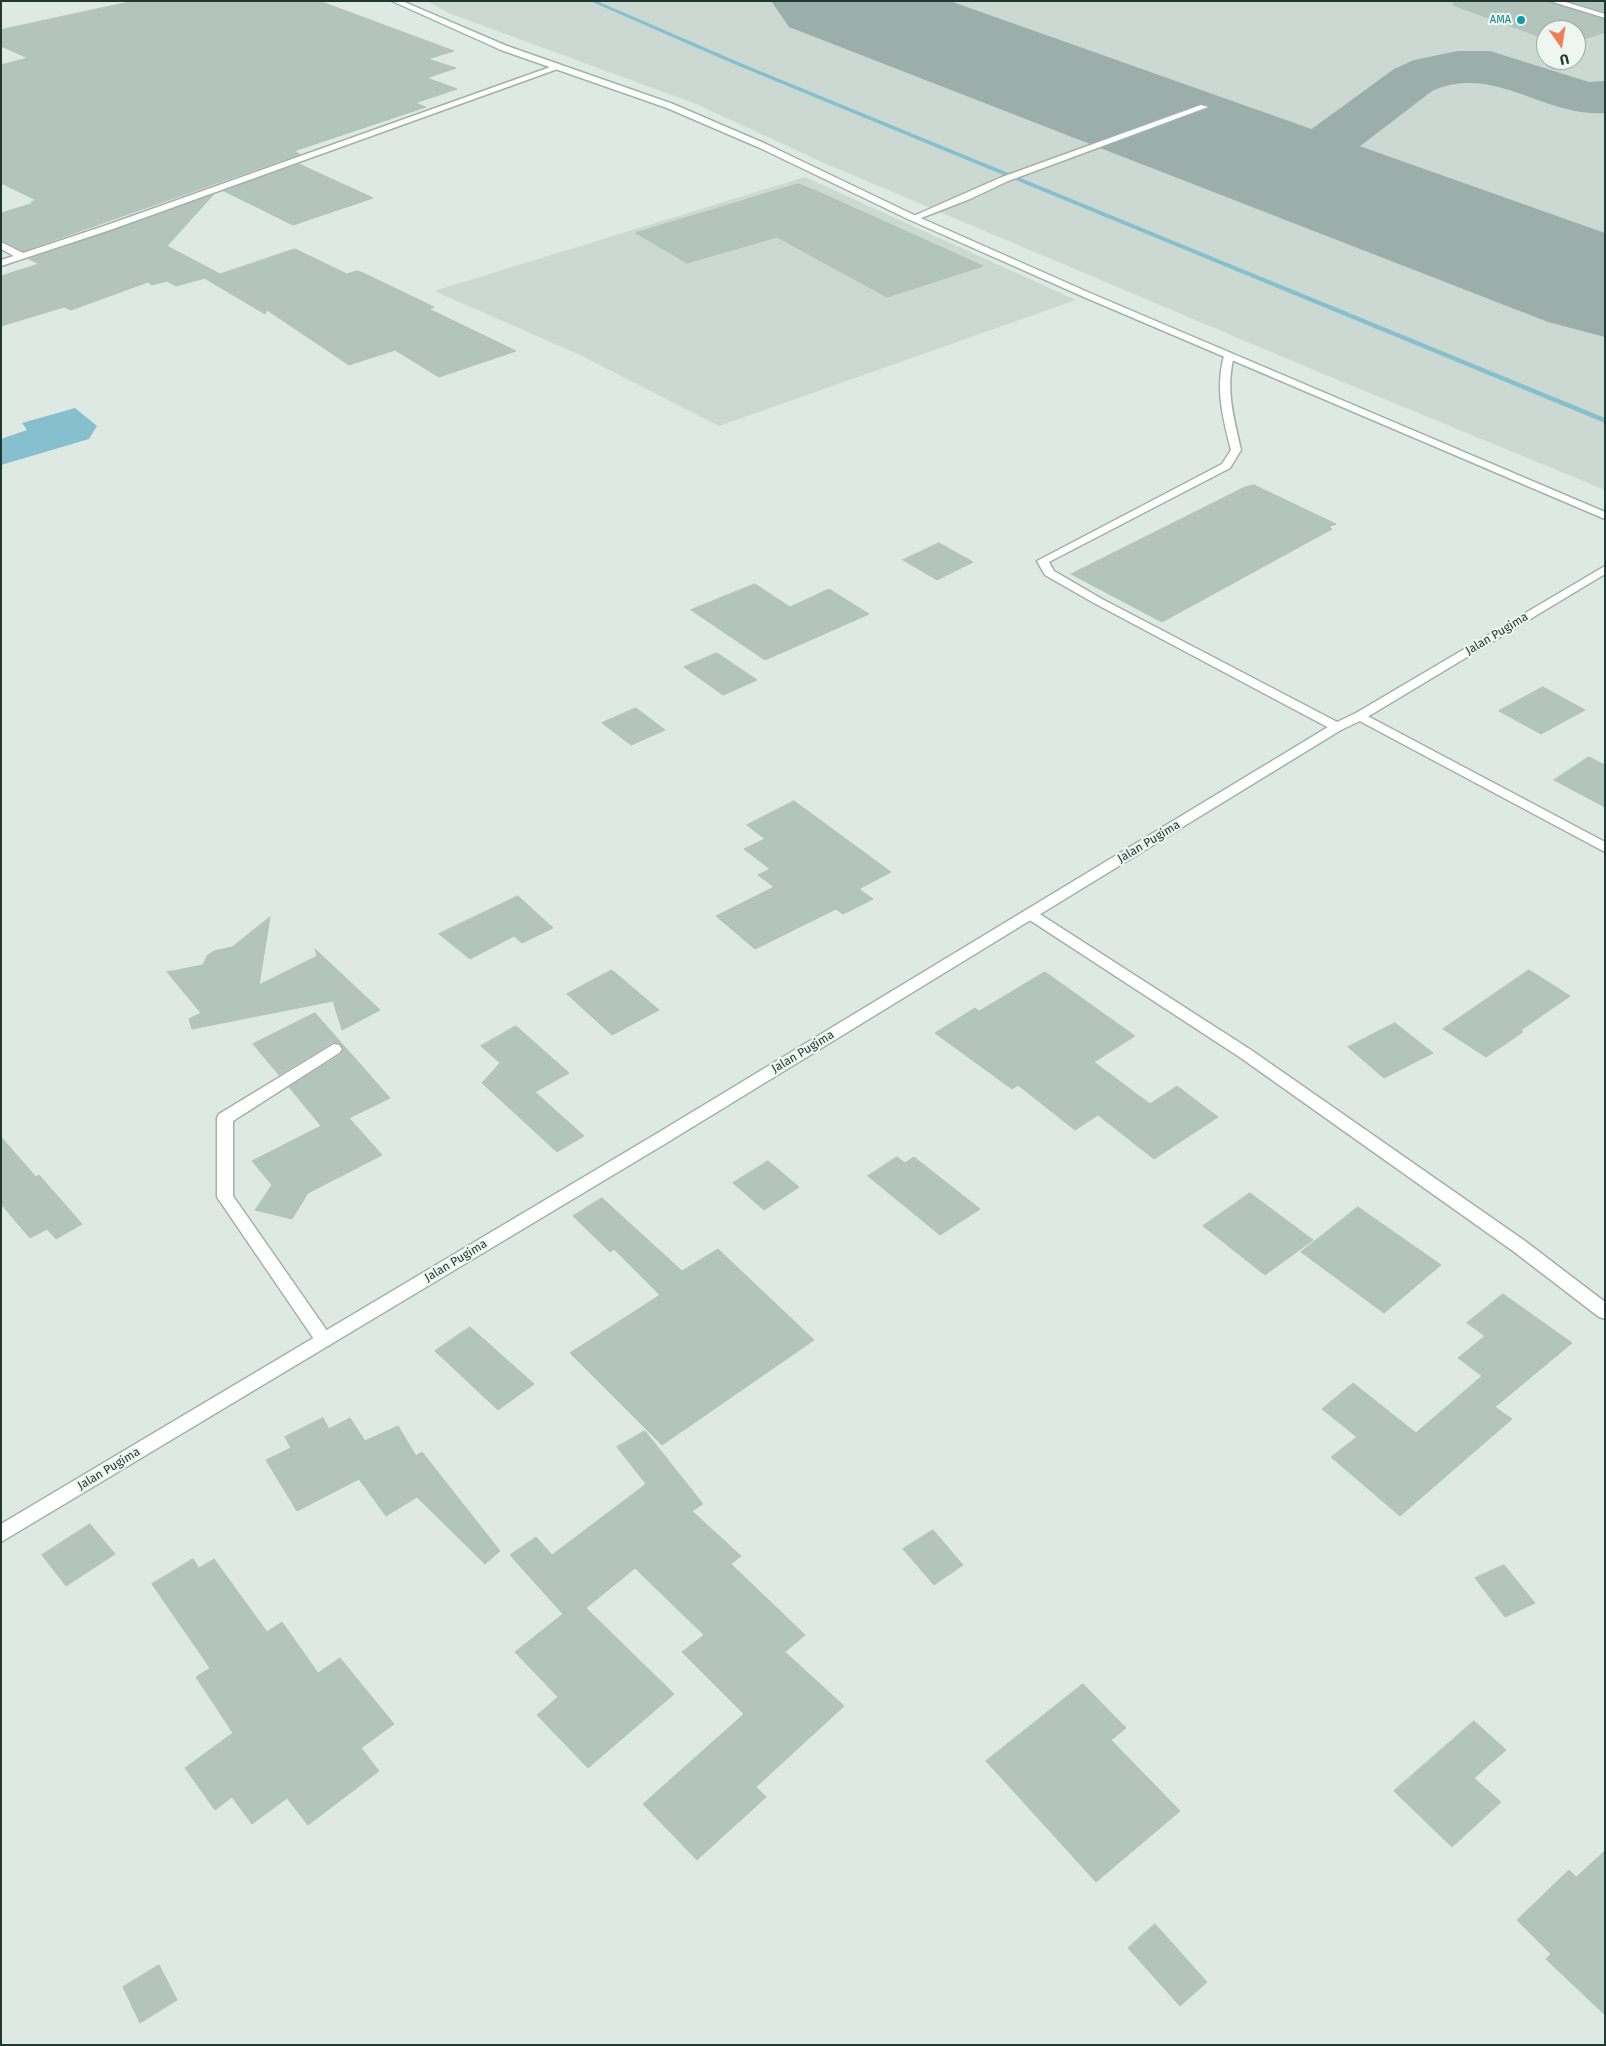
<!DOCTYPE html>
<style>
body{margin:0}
#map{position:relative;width:1606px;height:2046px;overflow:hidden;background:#dee9e4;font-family:"Fira Sans",sans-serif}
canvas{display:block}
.frame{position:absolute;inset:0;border:2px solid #203832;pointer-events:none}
.north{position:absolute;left:1536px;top:20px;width:50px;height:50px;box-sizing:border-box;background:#eef6f2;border:1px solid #9caaa5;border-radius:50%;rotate:167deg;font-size:14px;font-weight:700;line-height:20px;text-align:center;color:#203832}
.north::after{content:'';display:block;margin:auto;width:18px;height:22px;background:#ee8057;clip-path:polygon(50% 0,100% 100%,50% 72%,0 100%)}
</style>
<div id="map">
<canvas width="1606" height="2046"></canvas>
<div class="frame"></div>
<div class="north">U</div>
</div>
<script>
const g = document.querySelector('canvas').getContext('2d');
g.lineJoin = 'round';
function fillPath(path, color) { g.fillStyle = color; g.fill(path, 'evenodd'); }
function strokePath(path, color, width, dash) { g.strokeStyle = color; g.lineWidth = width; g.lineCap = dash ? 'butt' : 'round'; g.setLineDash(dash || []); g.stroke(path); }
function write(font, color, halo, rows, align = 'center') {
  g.font = font + ' "Fira Sans",sans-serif'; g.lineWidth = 4.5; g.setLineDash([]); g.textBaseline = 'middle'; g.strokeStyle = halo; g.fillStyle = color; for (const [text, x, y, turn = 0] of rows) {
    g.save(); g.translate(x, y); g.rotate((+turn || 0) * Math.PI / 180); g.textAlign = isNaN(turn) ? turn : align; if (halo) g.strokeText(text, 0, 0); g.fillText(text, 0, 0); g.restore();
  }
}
fillPath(new Path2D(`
 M 427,1 L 1536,1 L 1605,20 L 1605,490 L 1309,368 L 824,163 L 696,104 L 451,14 ZM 1546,30 L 1576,30 L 1576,60 L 1546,60 Z
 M 805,177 L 1076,300 L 719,426 L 578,354 L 434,291 Z`), '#ccd9d3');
fillPath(new Path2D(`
 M 75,408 L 97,426 L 89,439 L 1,465 L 1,439 L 27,430 L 22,423 Z`), '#86c0ce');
fillPath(new Path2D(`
 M 590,1 L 597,1 L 738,62 L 1605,418 L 1605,423 L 734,64 Z`), '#86c0ce');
fillPath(new Path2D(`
 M 1458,51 L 1490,51 L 1589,82 L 1605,81 L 1605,113 C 1543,117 1494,63 1432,91 L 1342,160 L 1322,165 L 1302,160 L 1293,148 L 1302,136 L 1394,69 L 1414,60 Z`), '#9caea9');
fillPath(new Path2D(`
 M 771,1 L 950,1 L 1605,233 L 1605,337 L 1548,322 L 789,27 Z`), '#9caea9');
const building = new Path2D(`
 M 134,1 L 319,1 L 454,51 L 428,59 L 456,68 L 427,78 L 457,89 L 415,103 L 426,107 L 294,151 L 300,154 L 23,251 L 1,240 L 1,213 L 34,203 L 31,202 L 36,200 L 1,183 L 1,65 L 28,58 L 1,46 L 1,30 Z
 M 1454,1 L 1548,1 L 1605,20 L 1605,32 L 1576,42 L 1576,30 L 1546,30 L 1546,39 L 1453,5 Z
 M 1569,1 L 1605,1 L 1605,12 Z
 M 299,164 L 373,198 L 293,225 L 224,191 Z
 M 798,184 L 814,190 L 983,266 L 887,297 L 777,237 L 687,263 L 636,233 Z
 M 213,195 L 167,246 L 220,274 L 176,286 L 167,281 L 152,285 L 148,282 L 71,310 L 64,307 L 1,326 L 1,276 L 39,264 L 29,259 Z
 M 295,249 L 347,274 L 356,271 L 361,272 L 434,307 L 429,309 L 516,351 L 439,377 L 395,350 L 349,365 L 267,310 L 265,314 L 206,279 Z
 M 1254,485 L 1336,524 L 1329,527 L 1332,529 L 1162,622 L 1071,574 L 1245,487 Z
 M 939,543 L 973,562 L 937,580 L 903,560 Z
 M 755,584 L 790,607 L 829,589 L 869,614 L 765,660 L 691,610 Z
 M 717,653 L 757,680 L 723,695 L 684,667 Z
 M 1543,687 L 1585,710 L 1541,734 L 1499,711 Z
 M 636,708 L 665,730 L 631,745 L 602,723 Z
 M 1589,757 L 1605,765 L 1605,807 L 1554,780 Z
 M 794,801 L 891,872 L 859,889 L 873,899 L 843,914 L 836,909 L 755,949 L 716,916 L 774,887 L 758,875 L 770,869 L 744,849 L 765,839 L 747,825 Z
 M 518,896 L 553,928 L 522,943 L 514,936 L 470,959 L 439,934 Z
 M 270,917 L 259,985 L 317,956 L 315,949 L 380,1010 L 342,1030 L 333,1001 L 192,1029 L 189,1019 L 201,1013 L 167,972 L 203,965 L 207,956 L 214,951 L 232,947 Z
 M 612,970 L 659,1010 L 612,1035 L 567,994 Z
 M 1529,970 L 1570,996 L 1521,1030 L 1523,1032 L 1486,1057 L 1443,1029 Z
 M 1045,972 L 1135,1036 L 1094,1062 L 1150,1104 L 1177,1086 L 1218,1117 L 1154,1159 L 1098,1115 L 1075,1130 L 1018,1085 L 1012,1089 L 935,1033 L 975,1008 L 979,1011 Z
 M 315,1013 L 390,1098 L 349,1118 L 382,1155 L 308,1193 L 292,1219 L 255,1210 L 272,1185 L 252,1161 L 321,1126 L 289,1087 L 340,1055 L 344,1049 L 339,1043 L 333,1042 L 279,1075 L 253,1044 Z
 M 1395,1023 L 1433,1053 L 1384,1078 L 1348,1047 Z
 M 516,1026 L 569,1073 L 535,1092 L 584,1136 L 557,1152 L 482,1083 L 500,1063 L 481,1046 Z
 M 1,1137 L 36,1177 L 39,1175 L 82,1224 L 56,1239 L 47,1229 L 30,1238 L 1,1204 Z
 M 897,1157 L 905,1163 L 914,1157 L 980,1209 L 940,1235 L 868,1176 Z
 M 768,1161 L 799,1187 L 764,1210 L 733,1183 Z
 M 1250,1193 L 1313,1240 L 1265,1275 L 1203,1226 Z
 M 602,1198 L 682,1271 L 718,1249 L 814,1340 L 662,1445 L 570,1353 L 660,1295 L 614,1249 L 610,1252 L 573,1216 Z
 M 1358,1207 L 1441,1265 L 1384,1313 L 1301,1252 Z
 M 1503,1294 L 1572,1343 L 1495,1407 L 1512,1419 L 1400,1516 L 1331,1457 L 1357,1437 L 1322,1409 L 1353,1383 L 1416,1433 L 1482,1376 L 1458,1358 L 1485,1336 L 1467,1323 Z
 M 470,1327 L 534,1384 L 498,1410 L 435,1351 Z
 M 323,1418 L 329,1429 L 350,1418 L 365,1441 L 398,1426 L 416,1456 L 422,1452 L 500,1551 L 485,1564 L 417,1497 L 386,1516 L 359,1479 L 297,1511 L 266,1460 L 291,1448 L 285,1437 Z
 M 645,1431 L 703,1504 L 692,1511 L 741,1556 L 731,1564 L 805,1635 L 785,1652 L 844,1706 L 756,1787 L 766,1797 L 697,1860 L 643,1804 L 744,1714 L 682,1652 L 704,1635 L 635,1568 L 586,1608 L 674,1694 L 588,1768 L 537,1715 L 558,1697 L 515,1652 L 563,1614 L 510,1555 L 536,1537 L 552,1555 L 646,1484 L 617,1447 Z
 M 90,1524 L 115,1554 L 66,1586 L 42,1555 Z
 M 933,1530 L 963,1565 L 934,1585 L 903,1549 Z
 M 193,1559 L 199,1568 L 214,1559 L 267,1632 L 282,1622 L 318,1673 L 340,1658 L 394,1724 L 361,1748 L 379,1771 L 308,1825 L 287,1798 L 252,1824 L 232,1797 L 215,1810 L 185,1768 L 233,1733 L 196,1677 L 210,1668 L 152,1584 Z
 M 1504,1565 L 1535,1603 L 1505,1617 L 1475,1578 Z
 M 1083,1684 L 1126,1728 L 1111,1740 L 1180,1811 L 1096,1882 L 986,1761 Z
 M 1474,1721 L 1506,1750 L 1474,1778 L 1501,1802 L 1452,1847 L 1394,1791 Z
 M 1605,1851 L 1605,2015 L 1546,1959 L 1551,1954 L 1517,1920 L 1569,1870 L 1576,1877 Z
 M 1155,1924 L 1207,1982 L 1180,2006 L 1128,1948 Z
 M 159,1965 L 177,2000 L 140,2023 L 123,1987 Z`);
fillPath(building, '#b3c4bd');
strokePath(building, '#b1c2bb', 1);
const lane = new Path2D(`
 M 1201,105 L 1208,107 L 1008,181 L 970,199 L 916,220 L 909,218 L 1002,177 Z
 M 334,1044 L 339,1045 L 342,1049 L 339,1053 L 233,1121 L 233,1196 L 330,1335 L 333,1340 L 330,1345 L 324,1347 L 318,1345 L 217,1197 L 217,1118 L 219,1114 Z`);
const street = new Path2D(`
 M 1550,1 L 1562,1 L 1605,14 L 1605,18 Z
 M 556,65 L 563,67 L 113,229 L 1,266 L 1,260 L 14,256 L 1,249 L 1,242 L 23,253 L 107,225 Z
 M 1229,353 L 1234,356 C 1225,389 1234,418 1241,450 L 1230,468 L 1049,562 L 1054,571 L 1102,599 L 1341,724 L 1343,727 L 1341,730 L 1333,730 L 1094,603 L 1045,575 L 1037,561 L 1222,464 L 1231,450 C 1223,418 1215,389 1224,356 Z
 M 1360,712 L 1605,842 L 1605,852 L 1356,719 L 1354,716 L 1356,713 Z
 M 1030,909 L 1035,911 L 1251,1050 L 1525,1241 L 1605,1302 L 1605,1319 L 1599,1317 L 1513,1251 L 1241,1058 L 1025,917 L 1023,914 L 1025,911 Z`);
const secondary = new Path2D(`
 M 392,1 L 402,1 L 507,46 L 673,104 L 766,144 L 916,216 L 1090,293 L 1605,512 L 1605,519 L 1084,297 L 910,220 L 760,148 L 667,108 L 501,50 Z
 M 1605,566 L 1605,574 L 1364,719 L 1341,730 L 668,1142 L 1,1542 L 1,1524 L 656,1134 L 1333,724 L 1356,713 Z`);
strokePath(lane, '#a1b0ab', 3);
strokePath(street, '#a1b0ab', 3);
strokePath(secondary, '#9db4ad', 3);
fillPath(lane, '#fff');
fillPath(street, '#fff');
fillPath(secondary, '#fff');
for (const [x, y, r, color] of [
 [1521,20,5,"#0f9aa8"]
]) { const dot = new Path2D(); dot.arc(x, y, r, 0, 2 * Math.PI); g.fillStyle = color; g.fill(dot); strokePath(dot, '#eef6f2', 2); }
write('11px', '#0d838f', '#eef6f2', [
 ["AMA",1511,20]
], 'right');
write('12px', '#203832', '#eef6f2', [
 ["Jalan Pugima",1497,634,-31],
 ["Jalan Pugima",1149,842,-31],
 ["Jalan Pugima",803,1052,-31],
 ["Jalan Pugima",456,1261,-31],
 ["Jalan Pugima",109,1469,-31]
]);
</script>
